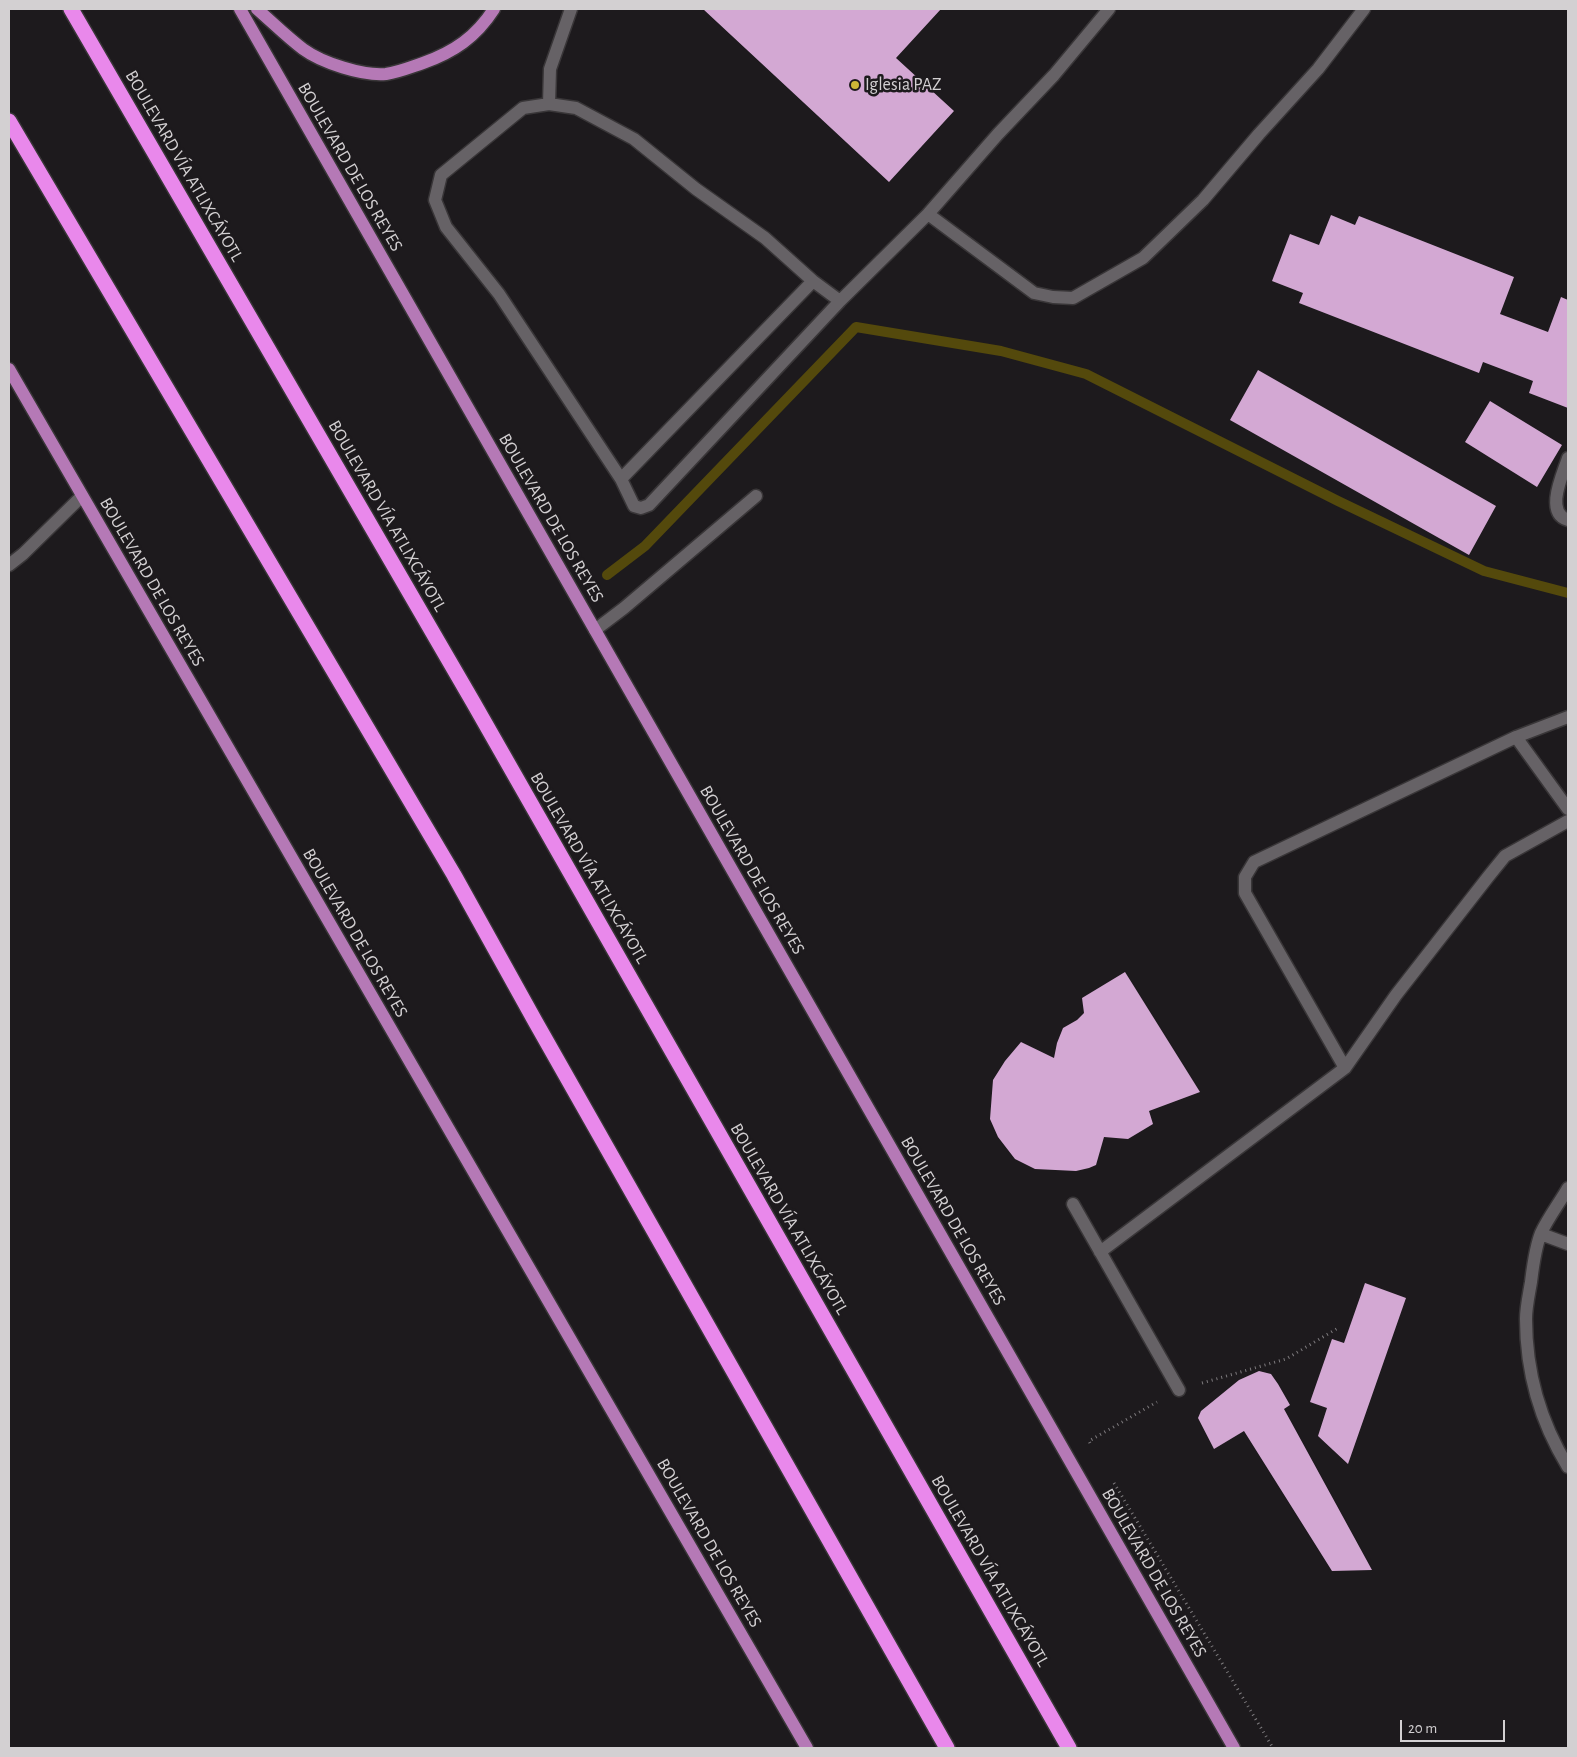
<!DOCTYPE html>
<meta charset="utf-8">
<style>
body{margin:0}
#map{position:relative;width:1577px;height:1757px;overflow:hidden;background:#1d1a1d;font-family:"Alegreya Sans",sans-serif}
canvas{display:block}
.frame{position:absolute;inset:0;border:10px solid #d3d0d2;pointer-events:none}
.scale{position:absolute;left:1400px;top:1720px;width:105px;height:22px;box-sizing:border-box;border:2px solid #d3d0d2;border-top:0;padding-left:6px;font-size:15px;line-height:18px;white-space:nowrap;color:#d3d0d2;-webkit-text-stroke:4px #1d1a1d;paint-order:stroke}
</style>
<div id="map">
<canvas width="1577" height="1757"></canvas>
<div class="frame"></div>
<div class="scale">20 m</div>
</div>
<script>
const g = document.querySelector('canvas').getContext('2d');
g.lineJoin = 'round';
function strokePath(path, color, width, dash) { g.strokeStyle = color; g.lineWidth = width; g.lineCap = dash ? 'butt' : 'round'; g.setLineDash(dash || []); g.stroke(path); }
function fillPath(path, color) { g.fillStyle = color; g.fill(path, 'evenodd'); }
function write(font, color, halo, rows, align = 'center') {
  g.font = font + ' "Alegreya Sans",sans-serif'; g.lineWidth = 5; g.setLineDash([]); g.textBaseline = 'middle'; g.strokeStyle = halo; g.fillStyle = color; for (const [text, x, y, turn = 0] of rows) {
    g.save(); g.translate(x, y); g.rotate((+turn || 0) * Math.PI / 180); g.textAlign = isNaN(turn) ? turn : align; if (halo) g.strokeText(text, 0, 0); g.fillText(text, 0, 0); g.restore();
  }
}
strokePath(new Path2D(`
 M 607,575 L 645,546 L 856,327 L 1001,351 L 1086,374 L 1338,501 L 1484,571 L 1568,593`), '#54490c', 10);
fillPath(new Path2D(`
 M 703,9 L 941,9 L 896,58 L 954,111 L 889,182 Z
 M 1331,215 L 1355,225 L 1359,216 L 1514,277 L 1500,314 L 1548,332 L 1561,297 L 1568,300 L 1568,408 L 1529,393 L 1533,381 L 1483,362 L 1479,373 L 1299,303 L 1303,293 L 1272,281 L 1290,234 L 1319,245 Z
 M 1258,370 L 1496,506 L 1469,555 L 1230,420 Z
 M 1490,401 L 1562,445 L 1537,487 L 1465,442 Z
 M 1125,972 L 1200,1092 L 1149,1111 L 1153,1124 L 1128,1139 L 1104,1137 L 1096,1165 L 1089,1168 L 1076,1171 L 1035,1169 L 1015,1159 L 998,1137 L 990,1119 L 993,1080 L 1005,1061 L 1021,1042 L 1054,1058 L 1057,1043 L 1063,1028 L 1077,1020 L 1084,1013 L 1082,998 Z
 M 1365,1283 L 1406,1298 L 1348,1464 L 1318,1436 L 1327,1408 L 1310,1402 L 1332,1339 L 1344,1343 Z
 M 1259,1371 L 1271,1374 L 1278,1384 L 1290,1405 L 1284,1409 L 1372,1570 L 1332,1571 L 1244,1431 L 1214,1449 L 1198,1418 L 1201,1411 L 1239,1380 Z`), '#d3a8d3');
const lane = new Path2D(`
 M 1109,9 L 1054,75 L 998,134 L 928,214 L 1034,293 L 1053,297 L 1073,298 L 1143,258 L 1203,200 L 1259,134 L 1318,69 L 1364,9
 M 549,104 L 550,69 L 571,9
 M 840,301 L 813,281 L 765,238 L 696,189 L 634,139 L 576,108 L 549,104 L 523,108 L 441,175 L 435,200 L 446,227 L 499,294 L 621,479 L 634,506 L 641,508 L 649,505 L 840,301 L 928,214
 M 1568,458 C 1563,474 1544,513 1568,520
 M 621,479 L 813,281
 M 595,630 L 624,608 L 756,496
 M 1516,737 L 1568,717
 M 1345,1068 L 1245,893 L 1245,877 L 1254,862 L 1516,737 L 1568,809
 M 1073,1204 L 1179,1390
 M 1100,1252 L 1345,1068 L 1396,995 L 1488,877 L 1505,856 L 1568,821`);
const street = new Path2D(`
 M 9,565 L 23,554 L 82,496
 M 1568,1188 C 1560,1202 1548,1218 1541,1233 C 1535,1248 1533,1266 1531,1282 C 1529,1294 1526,1307 1526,1319 C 1526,1372 1541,1423 1568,1467
 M 1541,1234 L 1568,1244`);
const primary = new Path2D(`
 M 240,9 L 1234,1748
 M 257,9 C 272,22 287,37 303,49 C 322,63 363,76 386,74 C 399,72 411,67 423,63 C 454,52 476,37 494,9
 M 9,369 L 807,1748`);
const highway = new Path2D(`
 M 71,9 L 473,702 L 1069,1748
 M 9,121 L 454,875 L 535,1021 L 947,1748`);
strokePath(lane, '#393638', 15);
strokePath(street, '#393638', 15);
strokePath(primary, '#393638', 15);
strokePath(highway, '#393638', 18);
strokePath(new Path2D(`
 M 1202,1383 L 1286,1359 L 1338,1328
 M 1090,1443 L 1089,1441 L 1157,1402
 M 1114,1483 L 1273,1748`), '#7e7b7e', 3, [1, 4]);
strokePath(lane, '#666266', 12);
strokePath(street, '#666266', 12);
strokePath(primary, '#b579b6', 12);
strokePath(highway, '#e988eb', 15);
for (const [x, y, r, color] of [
 [855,85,5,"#ceb837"]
]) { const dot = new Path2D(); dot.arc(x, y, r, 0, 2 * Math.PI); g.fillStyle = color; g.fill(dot); strokePath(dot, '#1d1a1d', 2); }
write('18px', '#d3d0d2', '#1d1a1d', [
 ["Iglesia PAZ",865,85]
], 'left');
write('18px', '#d3d0d2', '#1d1a1d', [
 ["BOULEVARD VÍA ATLIXCÁYOTL",184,166,60],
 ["BOULEVARD DE LOS REYES",350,167,60],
 ["BOULEVARD VÍA ATLIXCÁYOTL",387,516,60],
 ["BOULEVARD DE LOS REYES",551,518,60],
 ["BOULEVARD DE LOS REYES",152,582,60],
 ["BOULEVARD VÍA ATLIXCÁYOTL",589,868,60],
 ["BOULEVARD DE LOS REYES",752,870,60],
 ["BOULEVARD DE LOS REYES",355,933,60],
 ["BOULEVARD VÍA ATLIXCÁYOTL",789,1219,60],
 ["BOULEVARD DE LOS REYES",953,1221,60],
 ["BOULEVARD DE LOS REYES",709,1543,60],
 ["BOULEVARD VÍA ATLIXCÁYOTL",990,1571,60],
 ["BOULEVARD DE LOS REYES",1154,1573,60]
]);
</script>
